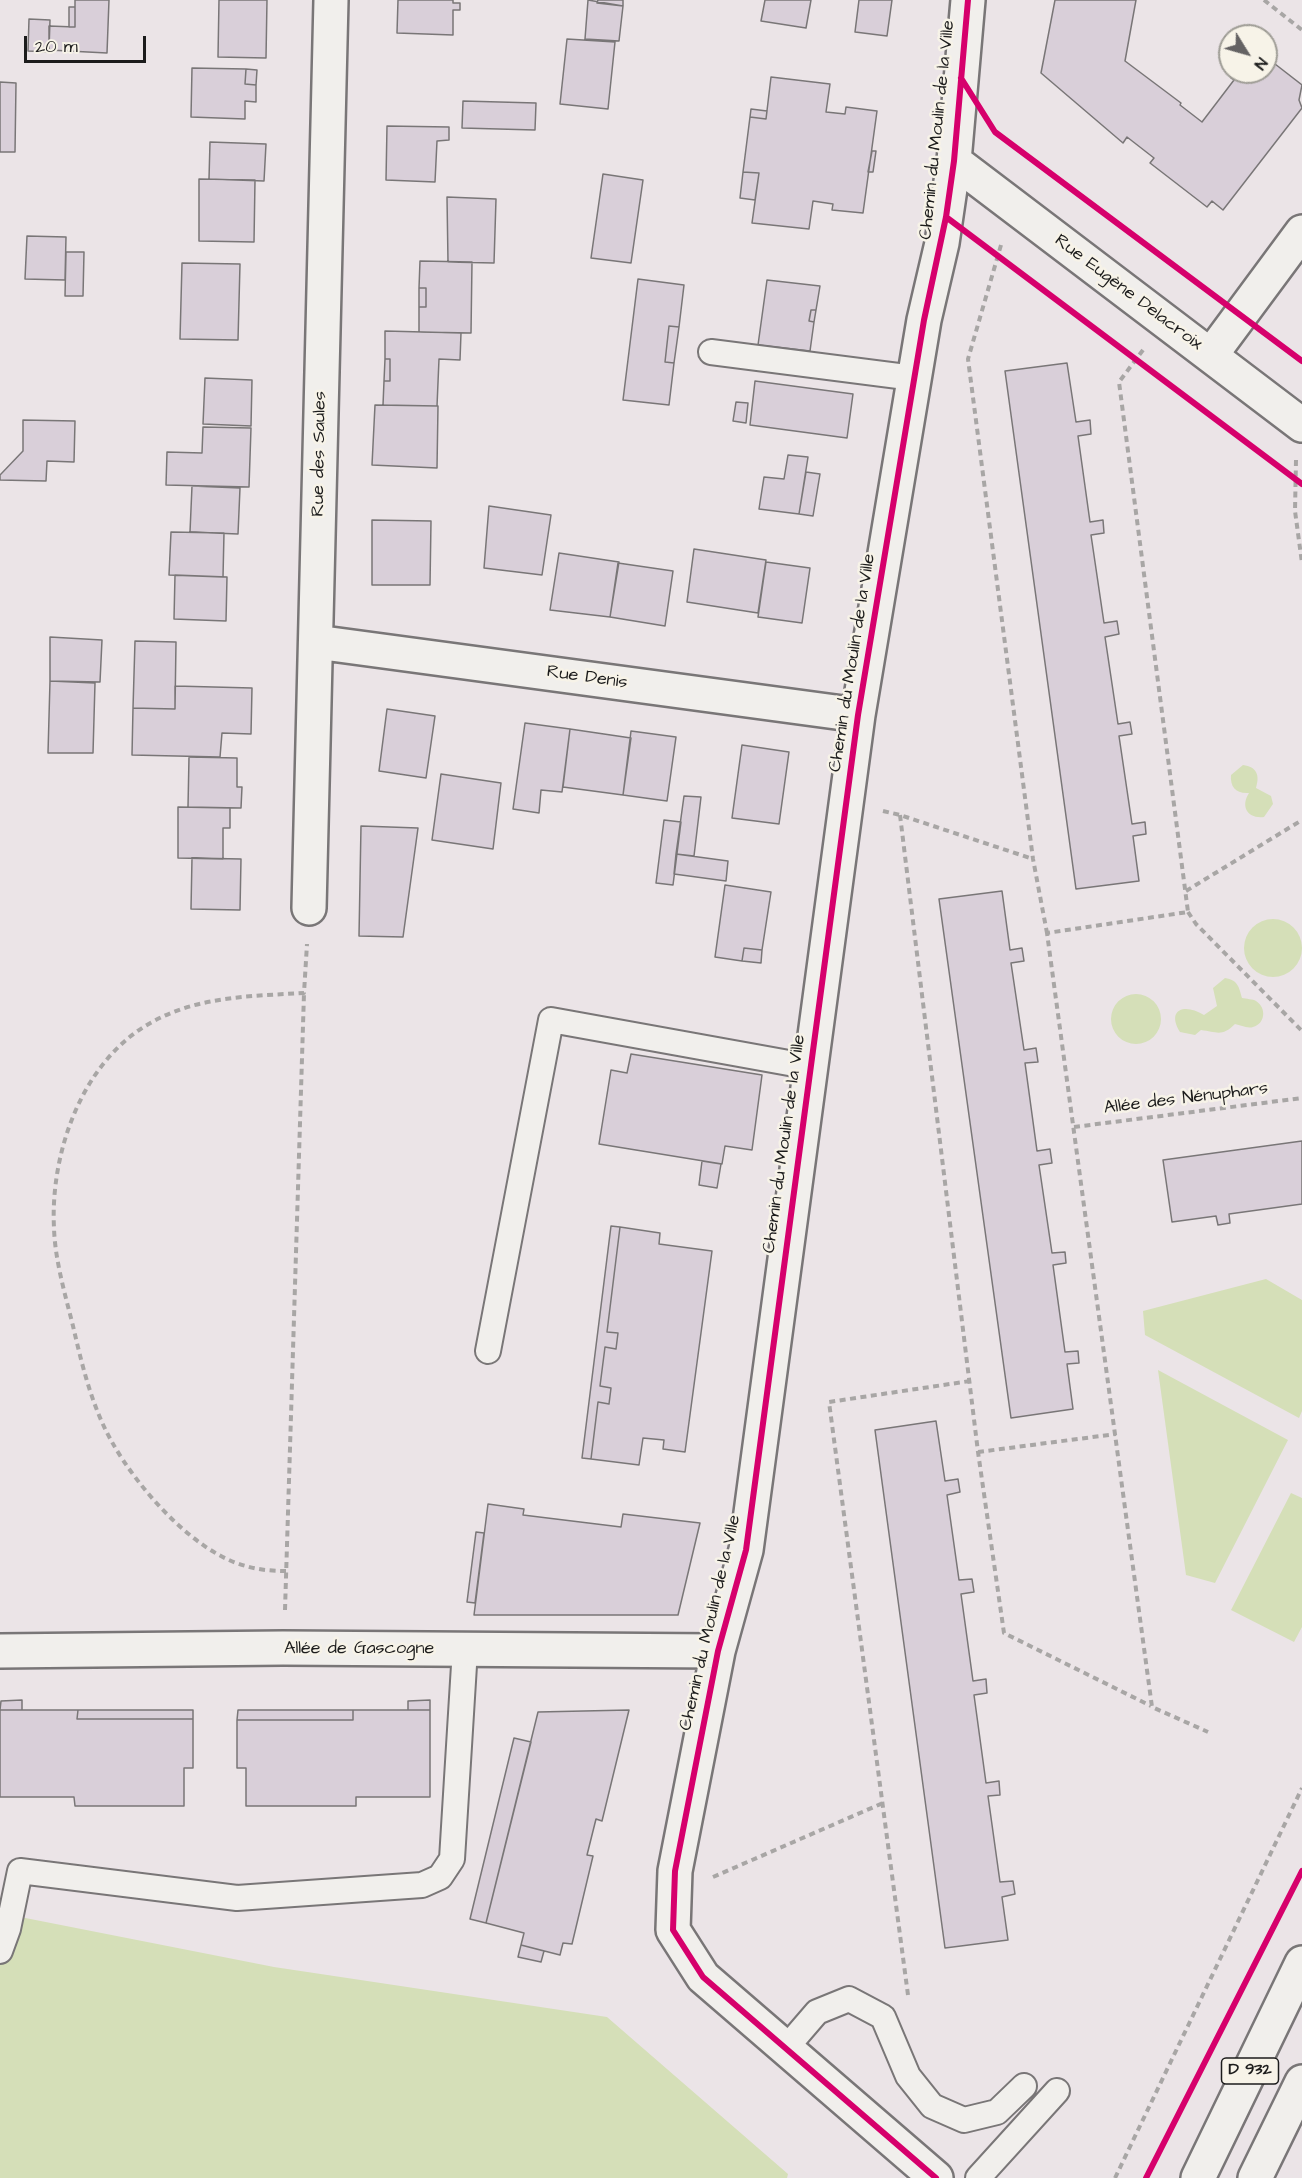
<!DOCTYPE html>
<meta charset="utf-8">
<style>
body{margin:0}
#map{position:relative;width:1302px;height:2178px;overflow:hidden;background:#ebe4e7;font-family:"Architects Daughter",sans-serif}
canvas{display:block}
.north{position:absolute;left:1218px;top:24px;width:60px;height:60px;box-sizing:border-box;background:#f7f3e8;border:2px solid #9f9d96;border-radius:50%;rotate:127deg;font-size:16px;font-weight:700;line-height:24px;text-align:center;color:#1c1c1c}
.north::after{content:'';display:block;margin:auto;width:21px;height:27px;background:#646263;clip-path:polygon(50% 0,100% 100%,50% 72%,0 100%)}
.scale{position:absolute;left:24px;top:36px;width:122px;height:27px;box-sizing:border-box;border:3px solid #1c1c1c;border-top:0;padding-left:8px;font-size:18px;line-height:21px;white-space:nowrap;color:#1c1c1c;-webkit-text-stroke:4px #f7f3e8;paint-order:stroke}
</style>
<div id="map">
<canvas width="1302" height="2178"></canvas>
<div class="north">N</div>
<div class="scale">20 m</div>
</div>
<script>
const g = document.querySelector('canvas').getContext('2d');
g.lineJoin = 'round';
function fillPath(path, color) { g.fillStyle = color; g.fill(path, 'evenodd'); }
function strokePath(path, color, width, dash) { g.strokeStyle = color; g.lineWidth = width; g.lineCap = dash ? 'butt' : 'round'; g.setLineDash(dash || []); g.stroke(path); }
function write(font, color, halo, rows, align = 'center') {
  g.font = font + ' "Architects Daughter",sans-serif'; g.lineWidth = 5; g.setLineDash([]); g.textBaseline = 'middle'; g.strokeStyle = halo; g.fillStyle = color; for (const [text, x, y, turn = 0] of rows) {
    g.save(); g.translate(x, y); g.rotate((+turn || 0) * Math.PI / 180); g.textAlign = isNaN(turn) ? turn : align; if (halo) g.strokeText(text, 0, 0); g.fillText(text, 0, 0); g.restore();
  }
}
fillPath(new Path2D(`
 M 1243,765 C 1257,767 1260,775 1256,788 L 1271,796 L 1273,804 L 1264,817 C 1248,819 1240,807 1249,793 C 1236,794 1230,787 1231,775 Z
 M1244 948a29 29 0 1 1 58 0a29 29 0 1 1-58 0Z
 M 1225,978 C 1238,980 1239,987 1242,998 C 1246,999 1253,999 1256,1001 C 1267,1008 1265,1024 1253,1027 C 1247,1029 1241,1025 1235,1024 C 1222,1037 1217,1032 1201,1030 L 1195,1035 L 1180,1032 C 1166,1009 1185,1003 1204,1015 L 1217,1006 L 1213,988 Z
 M1111 1019a25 25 0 1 1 50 0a25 25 0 1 1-50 0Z
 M 1266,1279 L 1302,1300 L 1302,1411 L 1299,1418 L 1145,1335 L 1143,1311 Z
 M 1158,1370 L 1288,1440 L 1215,1583 L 1186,1575 Z
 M 1291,1493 L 1302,1498 L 1302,1627 L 1294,1642 L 1231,1610 Z
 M 0,1913 L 274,1967 L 607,2017 L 788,2174 L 787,2178 L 0,2178 Z`), '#d5dfb8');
const building = new Path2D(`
 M 75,0 L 109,0 L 107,53 L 49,50 L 49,26 L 75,27 Z
 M 219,0 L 267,0 L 266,58 L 218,57 Z
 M 398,0 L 453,0 L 453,3 L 460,3 L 460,10 L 453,10 L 453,35 L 397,33 Z
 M 588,0 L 623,6 L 619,41 L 585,39 Z
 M 598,0 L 623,0 L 623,6 L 597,3 Z
 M 765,0 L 811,0 L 806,28 L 761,21 Z
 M 859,0 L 892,0 L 887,36 L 855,32 Z
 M 1055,0 L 1136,0 L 1125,61 L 1181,103 L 1180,105 L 1202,122 L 1234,80 L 1231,78 L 1235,72 L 1266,72 L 1266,57 L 1302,85 L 1299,100 L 1302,108 L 1223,210 L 1212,201 L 1207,207 L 1150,163 L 1154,158 L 1127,137 L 1123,143 L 1041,73 Z
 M 69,7 L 75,7 L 75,27 L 69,27 Z
 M 29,19 L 50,20 L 49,50 L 52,52 L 28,51 Z
 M 567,39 L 615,42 L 608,109 L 560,104 Z
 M 192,68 L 246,69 L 245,84 L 256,85 L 256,102 L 245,101 L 245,119 L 191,117 Z
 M 246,69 L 257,70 L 256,85 L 245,84 Z
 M 771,77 L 830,84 L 826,112 L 845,114 L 846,107 L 877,111 L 863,213 L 832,210 L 833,204 L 813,201 L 809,229 L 752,223 L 759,173 L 743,172 L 750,117 L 766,119 Z
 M 0,82 L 16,83 L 15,152 L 0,152 Z
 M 463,101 L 536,103 L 535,130 L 462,128 Z
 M 751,109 L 767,111 L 766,119 L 750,117 Z
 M 387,126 L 449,127 L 449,140 L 437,141 L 435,182 L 386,180 Z
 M 210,142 L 266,144 L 264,181 L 209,179 Z
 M 872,151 L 876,151 L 873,172 L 868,172 Z
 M 743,172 L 759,173 L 755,200 L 740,198 Z
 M 603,174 L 643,180 L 631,263 L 591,258 Z
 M 199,179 L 255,180 L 254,242 L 199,241 Z
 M 447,197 L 496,199 L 494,263 L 448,262 Z
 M 27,236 L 66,237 L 65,280 L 25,279 Z
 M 66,252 L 84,252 L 83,296 L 65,296 Z
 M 420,261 L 472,262 L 471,333 L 419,332 L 419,307 L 426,307 L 426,288 L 419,288 Z
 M 182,263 L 240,264 L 238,340 L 180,339 Z
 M 638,279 L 684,285 L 679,327 L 669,326 L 665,362 L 674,363 L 669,405 L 623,400 Z
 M 767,280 L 820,286 L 816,310 L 811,310 L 809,321 L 814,322 L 810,351 L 758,345 Z
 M 419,288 L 426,288 L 426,307 L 419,307 Z
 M 811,310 L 816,310 L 814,322 L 809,321 Z
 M 669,326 L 679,327 L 674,363 L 665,362 Z
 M 385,331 L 461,333 L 460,360 L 439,359 L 437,406 L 383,405 L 384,381 L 390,381 L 390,359 L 385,359 Z
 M 385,359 L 390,359 L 390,381 L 384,381 Z
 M 1067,363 L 1076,422 L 1090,420 L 1091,434 L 1078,436 L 1090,522 L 1103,520 L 1104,533 L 1091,535 L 1104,623 L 1117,621 L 1119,634 L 1105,637 L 1118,724 L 1130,722 L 1132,734 L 1119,736 L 1132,824 L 1145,822 L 1146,834 L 1133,836 L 1139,881 L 1076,889 L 1005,371 Z
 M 205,378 L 252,380 L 251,426 L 203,424 Z
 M 755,381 L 853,394 L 847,438 L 750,425 Z
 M 736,402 L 748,403 L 746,423 L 733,421 Z
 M 375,405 L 438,406 L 437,468 L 372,465 Z
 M 23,420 L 75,421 L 74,462 L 47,461 L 46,481 L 0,480 L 0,475 L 23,451 Z
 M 203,427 L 251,428 L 249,487 L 166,485 L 167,452 L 202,453 Z
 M 788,455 L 808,457 L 799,514 L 759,509 L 764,477 L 784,479 Z
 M 806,472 L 820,474 L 813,516 L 799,514 Z
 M 192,486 L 240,488 L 238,534 L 190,532 Z
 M 489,506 L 551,515 L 542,575 L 484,568 Z
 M 372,520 L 431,521 L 430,585 L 372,585 Z
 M 171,532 L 224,533 L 223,577 L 169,575 Z
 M 694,549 L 766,560 L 758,613 L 687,602 Z
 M 559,553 L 619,562 L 610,617 L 550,610 Z
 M 766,562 L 810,568 L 802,623 L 758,617 Z
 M 618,563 L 673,571 L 665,626 L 610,617 Z
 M 175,575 L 227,577 L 226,621 L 174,619 Z
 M 50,637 L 102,640 L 100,682 L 50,681 Z
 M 135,641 L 176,642 L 175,709 L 133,708 Z
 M 50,681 L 95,683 L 93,753 L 48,753 Z
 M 175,686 L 252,688 L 251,734 L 222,733 L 220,757 L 132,755 L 133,708 L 175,709 Z
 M 387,709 L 435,716 L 426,778 L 379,771 Z
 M 525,723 L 570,729 L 562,792 L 541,790 L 539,813 L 513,809 Z
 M 570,729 L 631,738 L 623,795 L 563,787 Z
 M 631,731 L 676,737 L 667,801 L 623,795 Z
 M 742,745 L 789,752 L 779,824 L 732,818 Z
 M 189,757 L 237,758 L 237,787 L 242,787 L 241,808 L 188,807 Z
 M 441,774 L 501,783 L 493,849 L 432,840 Z
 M 684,796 L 701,797 L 694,856 L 676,854 Z
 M 178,807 L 230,808 L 230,828 L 223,828 L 223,859 L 178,858 Z
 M 664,820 L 681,822 L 673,885 L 656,883 Z
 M 361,826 L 418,828 L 403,937 L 359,936 Z
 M 676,854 L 728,861 L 726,881 L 674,874 Z
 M 192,858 L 241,859 L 240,910 L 191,909 Z
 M 725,885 L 771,892 L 762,950 L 744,948 L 742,961 L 715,957 Z
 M 1002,891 L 1010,950 L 1022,948 L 1024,961 L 1011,963 L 1024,1050 L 1036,1048 L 1038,1062 L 1025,1063 L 1037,1151 L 1050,1149 L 1052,1163 L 1039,1165 L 1052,1253 L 1065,1252 L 1066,1263 L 1053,1265 L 1065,1352 L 1078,1351 L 1079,1363 L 1067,1364 L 1073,1409 L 1011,1418 L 939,899 Z
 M 744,948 L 762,950 L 761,963 L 742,961 Z
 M 631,1054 L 762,1075 L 752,1150 L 725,1146 L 722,1164 L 599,1144 L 611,1070 L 627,1073 Z
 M 1302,1141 L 1302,1204 L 1229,1214 L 1230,1223 L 1218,1225 L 1216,1216 L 1172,1222 L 1163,1160 Z
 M 702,1161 L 721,1164 L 717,1188 L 699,1185 Z
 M 611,1226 L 620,1227 L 607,1332 L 618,1333 L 616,1349 L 605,1347 L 600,1386 L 611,1388 L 609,1404 L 598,1402 L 591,1459 L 582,1458 Z
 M 620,1227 L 660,1233 L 659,1244 L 712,1251 L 685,1452 L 663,1449 L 664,1440 L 643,1438 L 639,1465 L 591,1459 L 598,1402 L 609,1404 L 611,1388 L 600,1386 L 605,1347 L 616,1349 L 618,1333 L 607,1332 Z
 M 936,1421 L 945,1481 L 958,1479 L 960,1492 L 947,1495 L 959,1580 L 972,1579 L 974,1592 L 961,1594 L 973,1681 L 986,1679 L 987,1693 L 974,1695 L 986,1783 L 999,1781 L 1000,1795 L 988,1796 L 1000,1882 L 1013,1881 L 1015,1894 L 1002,1897 L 1008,1940 L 945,1948 L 875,1430 Z
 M 488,1504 L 524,1509 L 523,1515 L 621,1527 L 623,1514 L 700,1523 L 678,1615 L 474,1615 Z
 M 476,1532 L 484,1533 L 475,1603 L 467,1602 Z
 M 22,1700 L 22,1710 L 0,1710 L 1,1701 Z
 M 430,1700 L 430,1710 L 408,1710 L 408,1701 Z
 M 0,1710 L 78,1710 L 77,1719 L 193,1719 L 193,1768 L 184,1768 L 184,1806 L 75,1806 L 74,1797 L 0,1797 Z
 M 78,1710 L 193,1710 L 193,1719 L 77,1719 Z
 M 238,1710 L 353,1710 L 353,1720 L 237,1720 Z
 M 353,1710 L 430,1710 L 430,1797 L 356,1797 L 356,1806 L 246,1806 L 246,1768 L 237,1768 L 237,1720 L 353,1720 Z
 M 629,1710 L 602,1821 L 596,1819 L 587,1855 L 593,1856 L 572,1944 L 563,1943 L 560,1955 L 521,1945 L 524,1933 L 486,1923 L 538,1712 Z
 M 514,1738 L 531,1742 L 486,1923 L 470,1919 Z
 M 521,1945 L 544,1951 L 541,1962 L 518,1957 Z`);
fillPath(building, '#d9cfd9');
strokePath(building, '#797677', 1.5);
const lane = new Path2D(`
 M 711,352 L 914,378
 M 488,1351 L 551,1020 L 811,1067
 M 0,1951 L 8,1929 L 20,1871 L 237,1898 L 422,1885 L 440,1877 L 452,1859 L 465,1649
 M 786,2048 L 817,2012 L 849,1999 L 883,2017 L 908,2076 L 932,2106 L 964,2120 L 997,2112 L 1024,2086
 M 978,2178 L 1057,2091`);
const street = new Path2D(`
 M 1211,355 L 1302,232
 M 316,642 L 858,715
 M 309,908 L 331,0
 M 0,1651 L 283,1648 L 718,1651
 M 936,2178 L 703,1977 L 673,1930 L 675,1871 L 718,1651 L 746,1550 L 858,715 L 924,320 L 942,243 L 954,161`);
const secondary = new Path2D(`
 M 968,0 L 954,161 L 1302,425`);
const primary = new Path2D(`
 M 1198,2178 L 1302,1963
 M 1255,2178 L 1302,2082`);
strokePath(lane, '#797677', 28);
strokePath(street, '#797677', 38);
strokePath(secondary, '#797677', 38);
strokePath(primary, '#797677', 38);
strokePath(new Path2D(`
 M 1264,0 L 1302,30
 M 1001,245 L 968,359 L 1033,859 L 1047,933
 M 1143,350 L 1119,382 L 1188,912 L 1047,933 L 1152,1707 L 1208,1732
 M 1296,460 L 1295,511 L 1302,563
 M 883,811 L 900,815 L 1033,859
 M 900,815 L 978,1452 L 1004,1633 L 1151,1706
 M 1186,891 L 1302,820
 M 1188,912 L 1196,924 L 1302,1031
 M 1074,1127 L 1302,1098
 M 978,1452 L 1116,1434
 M 286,1571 C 273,1571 259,1570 246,1566 C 194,1553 137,1487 112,1442 C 92,1407 82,1365 73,1326 C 65,1294 55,1260 54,1228 C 50,1152 83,1058 154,1021 C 200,996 253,996 304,993 L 307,944
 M 285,1610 L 304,993
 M 713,1877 L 883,1803
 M 908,1995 L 829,1402 L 970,1381
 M 1115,2178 L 1302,1788`), '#a8a6a5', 4, [6, 4.5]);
strokePath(lane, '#f1efec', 24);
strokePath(street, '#f1efec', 33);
strokePath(secondary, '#f1efec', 33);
strokePath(primary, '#f1efec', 33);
strokePath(new Path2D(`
 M 961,78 L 995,132 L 1302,361
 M 946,217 L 1302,484
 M 936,2178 L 703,1977 L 673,1930 L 675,1871 L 718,1651 L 746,1550 L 858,715 L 924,320 L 946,217 L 954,161 L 968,0
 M 1146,2178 L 1302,1871`), '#d6006c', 6);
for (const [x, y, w] of [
 [1250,2071,57]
]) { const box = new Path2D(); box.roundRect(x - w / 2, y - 13, w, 26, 4.5); g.fillStyle = '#f7f3e8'; g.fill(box); strokePath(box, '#1c1c1c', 1.5); }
write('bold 16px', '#1c1c1c', null, [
 ["D 932",1250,2071]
]);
write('18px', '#1c1c1c', '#f7f3e8', [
 ["Chemin du Moulin de la Ville",938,130,-84],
 ["Rue Eugène Delacroix",1128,293,37],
 ["Rue des Saules",320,454,-89],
 ["Chemin du Moulin de la Ville",853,663,-81],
 ["Rue Denis",587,678,8],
 ["Allée des Nénuphars",1186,1099,-7],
 ["Chemin du Moulin de la Ville",785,1144,-82],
 ["Chemin du Moulin de la Ville",711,1623,-77],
 ["Allée de Gascogne",359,1649]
]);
</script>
